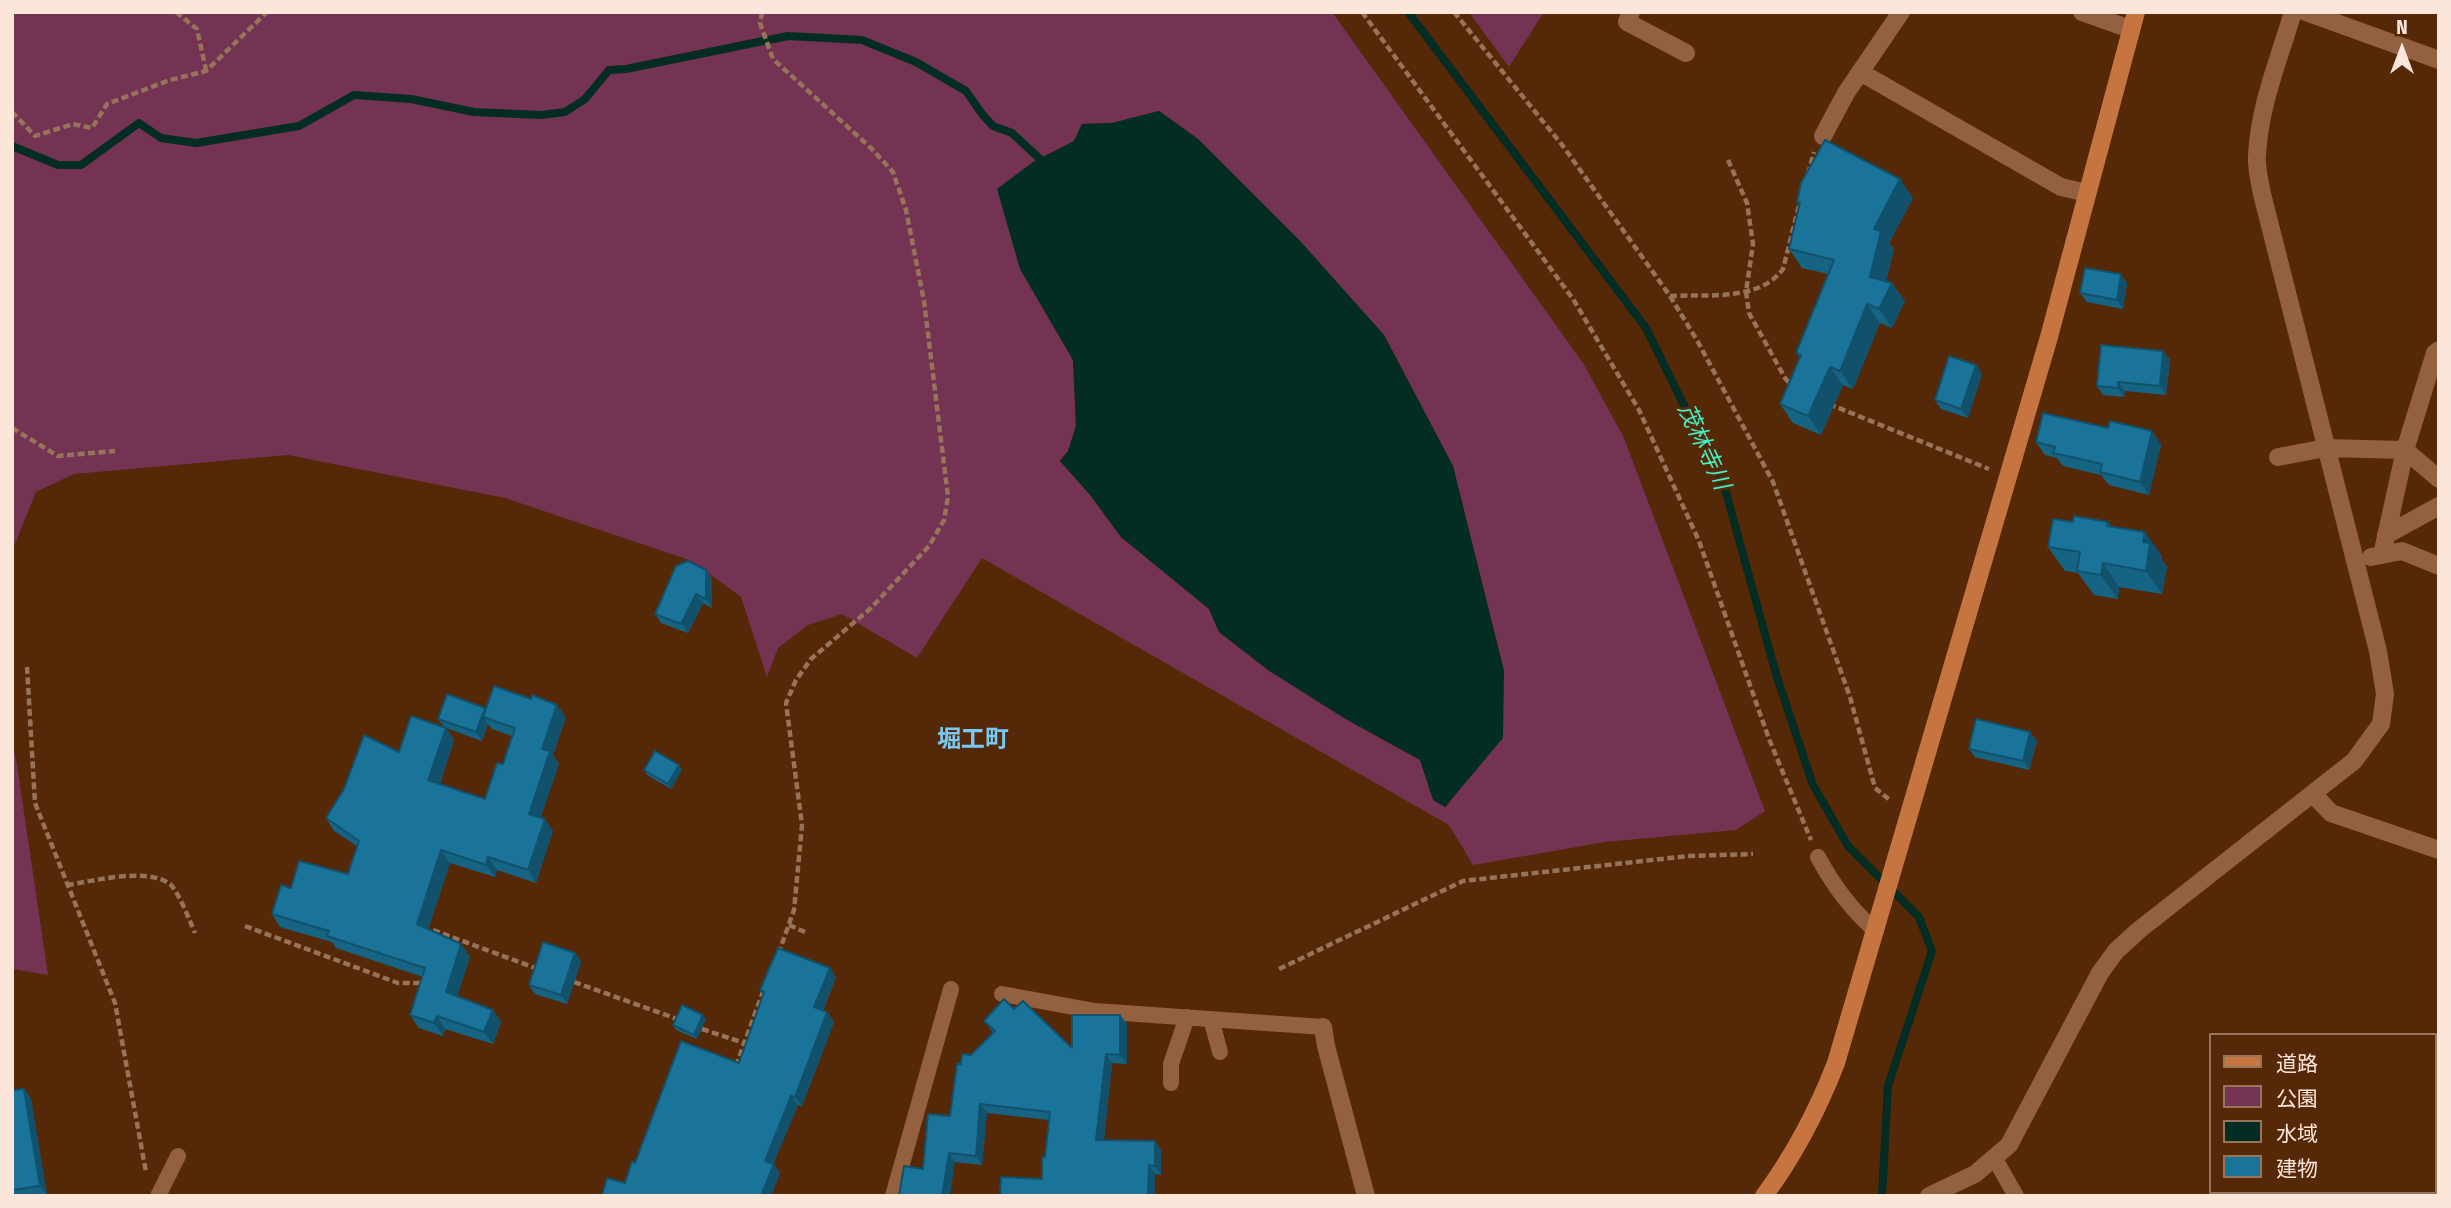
<!DOCTYPE html>
<meta charset="utf-8">
<style>
body{margin:0}
#map{position:relative;width:2451px;height:1208px;overflow:hidden;background:#552807;font-family:"Fira Sans Condensed","Noto Sans JP",sans-serif}
canvas{display:block}
.frame{position:absolute;inset:0;border:14px solid #fce6da;pointer-events:none}
.legend{position:absolute;left:2209px;top:1033px;width:228px;height:161px;box-sizing:border-box;background:#552807;border:2px solid #98745b;margin:0;padding:9px 12px;list-style:none;font-size:21px;color:#fce6da}
.legend li{display:flex;align-items:center;gap:14px;height:35px}
.legend b{width:35px;border:2px solid #98745b}
.north{position:absolute;left:2367px;top:14px;width:70px;height:70px;-webkit-text-stroke:5px #552807;paint-order:stroke;rotate:0deg;font-size:19px;font-weight:700;line-height:28px;text-align:center;color:#fce6da}
.north::after{content:'';display:block;margin:auto;width:24px;height:32px;background:#fce6da;clip-path:polygon(50% 0,100% 100%,50% 72%,0 100%)}
</style>
<div id="map">
<canvas width="2451" height="1208"></canvas>
<div class="frame"></div>
<ul class="legend">
<li><b style="height:9px;background:#c67540"></b>道路</li>
<li><b style="height:19px;background:#743352"></b>公園</li>
<li><b style="height:19px;background:#032c22"></b>水域</li>
<li><b style="height:19px;background:#1a7499"></b>建物</li>
</ul>
<div class="north">N</div>
</div>
<script>
const g = document.querySelector('canvas').getContext('2d');
g.lineJoin = 'round';
function fillPath(path, color) { g.fillStyle = color; g.fill(path, 'evenodd'); }
function strokePath(path, color, width, dash) { g.strokeStyle = color; g.lineWidth = width; g.lineCap = dash ? 'butt' : 'round'; g.setLineDash(dash || []); g.stroke(path); }
function write(font, color, halo, rows, align = 'center') {
  g.font = font + ' "Fira Sans Condensed","Noto Sans JP",sans-serif'; g.lineWidth = 5; g.setLineDash([]); g.textBaseline = 'middle'; g.strokeStyle = halo; g.fillStyle = color; for (const [text, x, y, turn = 0] of rows) {
    g.save(); g.translate(x, y); g.rotate((+turn || 0) * Math.PI / 180); g.textAlign = isNaN(turn) ? turn : align; if (halo) g.strokeText(text, 0, 0); g.fillText(text, 0, 0); g.restore();
  }
}
fillPath(new Path2D(`
 M 12,12 L 1332,12 L 1583,363 L 1624,438 L 1765,811 L 1736,830 L 1605,842 L 1473,865 L 1449,825 L 982,558 L 917,658 L 842,614 L 808,625 L 778,648 L 767,677 L 741,597 L 692,561 L 505,498 L 288,455 L 74,474 L 36,492 L 12,551 ZM 1159,111 L 1198,139 L 1301,242 L 1384,335 L 1453,466 L 1504,671 L 1469,776 L 1446,807 L 1434,800 L 1420,760 L 1344,718 L 1268,670 L 1219,632 L 1209,609 L 1121,537 L 1091,496 L 1060,461 L 1068,451 L 1076,426 L 1073,360 L 1020,269 L 1033,162 L 1074,141 L 1082,124 L 1112,123 Z
 M 1469,12 L 1544,12 L 1509,67 Z
 M 12,738 L 17,765 L 48,975 L 12,969 Z`), '#743352');
fillPath(new Path2D(`
 M 1159,111 L 1198,139 L 1301,242 L 1384,335 L 1453,466 L 1504,671 L 1503,738 L 1445,807 L 1433,800 L 1420,760 L 1344,718 L 1268,670 L 1219,632 L 1209,609 L 1121,537 L 1091,496 L 1060,461 L 1068,451 L 1076,426 L 1073,360 L 1020,269 L 997,189 L 1033,162 L 1074,141 L 1082,124 L 1112,123 Z`), '#032c22');
strokePath(new Path2D(`
 M 1408,12 L 1646,328 L 1725,489 L 1776,674 L 1813,785 L 1848,846 L 1919,917 L 1932,951 L 1888,1086 L 1882,1196
 M 12,146 L 58,165 L 81,165 L 139,123 L 161,138 L 196,143 L 299,126 L 354,95 L 411,99 L 474,112 L 541,115 L 565,112 L 585,99 L 609,70 L 626,69 L 788,36 L 862,40 L 916,62 L 966,91 L 982,114 L 993,126 L 1012,133 L 1040,159 L 1045,167`), '#032c22', 8);
strokePath(new Path2D(`
 M 176,12 L 197,29 L 206,70
 M 762,12 L 760,23 L 773,59 L 872,149 L 893,172 L 906,210 L 924,301 L 948,497 L 944,520 L 929,546 L 871,608 L 811,659 L 796,680 L 786,703 L 802,825 L 794,910 L 779,952
 M 1362,12 L 1573,299 L 1639,410 L 1699,541 L 1769,739 L 1811,840
 M 1454,12 L 1563,146 L 1670,296 L 1698,342 L 1773,482 L 1850,697 L 1875,788 L 1891,801
 M 12,112 L 35,136 L 73,124 L 92,128 L 107,104 L 170,80 L 206,71 L 267,12
 M 1728,160 L 1747,203 L 1753,244 L 1746,292 L 1749,313 L 1785,378 L 1793,387
 M 1808,174 L 1814,152
 M 1670,296 C 1706,294 1759,302 1783,269 L 1800,202
 M 1829,404 L 1989,469
 M 12,428 L 58,456 L 115,451
 M 27,667 L 35,803 L 115,1003 L 146,1172
 M 67,885 C 94,881 146,867 170,884 C 178,891 190,921 195,933
 M 789,925 L 805,932
 M 245,926 L 398,983 L 424,983
 M 433,930 L 538,969
 M 1279,969 L 1463,881 L 1688,856 L 1753,854
 M 574,982 L 680,1020
 M 702,1029 L 744,1043
 M 736,1066 L 764,989`), '#97735a', 4.5, [7, 3.5]);
strokePath(new Path2D(`
 M 1818,857 C 1833,885 1851,910 1876,931
 M 1002,994 L 1095,1011 L 1323,1027
 M 1211,1019 L 1220,1052
 M 1171,1083 L 1171,1064 L 1187,1017
 M 1995,1159 L 2016,1196
 M 158,1196 L 178,1156
 M 893,1196 L 951,989`), '#936040', 16);
strokePath(new Path2D(`
 M 1631,12 L 1627,22 L 1686,53
 M 2082,12 L 2130,29
 M 2306,12 L 2439,60
 M 1860,72 L 2061,187 L 2087,193
 M 1823,136 L 1846,93 L 1901,12
 M 2278,457 L 2326,448 L 2405,450 L 2439,479
 M 2386,535 L 2439,506
 M 2382,555 L 2405,450 L 2435,353 L 2439,350
 M 2371,557 L 2402,551 L 2439,566
 M 2314,795 L 2331,813 L 2439,850
 M 1323,1027 L 1326,1046 L 1366,1196
 M 1929,1196 L 1975,1174 L 2009,1145 L 2100,973 L 2116,951 L 2139,930 L 2354,761 L 2381,724 L 2385,694 L 2378,651 L 2262,194 C 2260,182 2256,168 2257,156 C 2259,107 2279,59 2293,12`), '#936040', 18);
strokePath(new Path2D(`
 M 1764,1196 C 1795,1154 1817,1112 1836,1063 L 2049,337 L 2136,12`), '#c67540', 18);
fillPath(new Path2D(`
 M 1913,198 L 1889,243 L 1894,249 L 1886,281 L 1892,283 L 1905,301 L 1892,328 L 1880,323 L 1853,389 L 1843,385 L 1821,435 L 1793,423 L 1780,404 L 1800,358 L 1796,353 L 1828,274 L 1802,268 L 1789,249 L 1800,205 L 1797,202 Z
 M 2127,283 L 2123,309 L 2087,302 L 2080,293 Z
 M 2163,351 L 2170,360 L 2166,395 L 2125,391 L 2124,397 L 2103,395 L 2097,386 Z
 M 1976,365 L 1982,374 L 1968,418 L 1941,409 L 1935,400 Z
 M 2108,428 L 2152,431 L 2161,445 L 2149,495 L 2109,485 L 2101,475 L 2063,466 L 2057,458 L 2045,455 L 2036,442 Z
 M 2073,522 L 2108,522 L 2112,527 L 2162,556 L 2161,559 L 2167,567 L 2162,594 L 2119,587 L 2118,599 L 2094,595 L 2078,573 L 2065,571 L 2048,547 Z
 M 706,570 L 712,579 L 712,608 L 703,603 L 688,633 L 661,623 L 655,614 Z
 M 485,708 L 486,710 L 566,717 L 553,755 L 559,764 L 540,817 L 553,831 L 536,883 L 497,870 L 495,877 L 450,863 L 428,929 L 461,944 L 470,957 L 457,996 L 493,1010 L 501,1022 L 493,1044 L 445,1029 L 443,1036 L 419,1028 L 410,1015 L 423,977 L 336,948 L 332,942 L 280,927 L 272,914 L 291,888 L 348,874 L 357,846 L 334,831 L 326,818 L 399,752 L 444,727 L 438,719 ZM 488,724 L 492,729 L 512,736 L 503,764 L 485,799 L 440,784 L 454,740 L 446,728 L 482,741 Z
 M 2037,741 L 2029,770 L 1975,757 L 1969,749 Z
 M 644,770 L 682,770 L 671,789 L 647,775 Z
 M 575,953 L 581,962 L 567,1004 L 535,994 L 529,985 Z
 M 836,977 L 823,1011 L 827,1012 L 834,1022 L 802,1106 L 798,1105 L 773,1164 L 780,1173 L 771,1196 L 602,1196 L 625,1183 L 635,1163 L 739,1063 L 763,995 L 760,990 Z
 M 1014,1009 L 1072,1048 L 1120,1015 L 1127,1024 L 1127,1064 L 1112,1063 L 1104,1140 L 1155,1141 L 1161,1150 L 1161,1175 L 1155,1174 L 1155,1196 L 1000,1196 L 1042,1179 L 1049,1120 L 987,1113 L 982,1165 L 955,1162 L 923,1169 L 950,1116 L 971,1055 L 993,1033 L 984,1021 Z
 M 706,1019 L 697,1039 L 676,1030 L 673,1025 Z
 M 24,1089 L 31,1099 L 47,1195 L 12,1196 L 12,1090 Z`), '#166484');
fillPath(new Path2D(`
 M 1900,179 L 1913,198 L 1889,243 L 1894,249 L 1883,295 L 1870,277 L 1874,229 Z
 M 2121,274 L 2127,283 L 2123,309 L 2117,300 Z
 M 1892,283 L 1905,301 L 1892,328 L 1879,309 Z
 M 1867,304 L 1880,323 L 1853,389 L 1840,371 Z
 M 2163,351 L 2170,360 L 2166,395 L 2160,386 Z
 M 1976,365 L 1982,374 L 1968,418 L 1961,409 Z
 M 1830,367 L 1843,385 L 1821,435 L 1808,416 Z
 M 2118,382 L 2125,391 L 2124,397 L 2118,388 Z
 M 2152,431 L 2161,445 L 2149,495 L 2140,482 Z
 M 2145,532 L 2162,556 L 2161,559 L 2167,567 L 2162,594 L 2146,571 L 2143,542 Z
 M 2103,563 L 2119,587 L 2118,599 L 2101,575 Z
 M 706,570 L 712,579 L 712,608 L 706,599 Z
 M 696,594 L 703,603 L 688,633 L 681,624 Z
 M 557,705 L 566,717 L 553,755 L 559,764 L 538,826 L 529,814 L 542,749 Z
 M 485,708 L 491,717 L 483,717 L 488,724 L 482,741 L 476,732 Z
 M 446,728 L 454,740 L 437,793 L 428,780 Z
 M 2030,732 L 2037,741 L 2029,770 L 2023,761 Z
 M 679,765 L 682,770 L 671,789 L 668,784 Z
 M 545,819 L 553,831 L 536,883 L 528,870 Z
 M 441,850 L 450,863 L 426,936 L 417,924 Z
 M 488,857 L 497,870 L 495,877 L 486,865 Z
 M 461,944 L 470,957 L 455,1004 L 446,992 Z
 M 575,953 L 581,962 L 567,1004 L 561,995 Z
 M 830,968 L 836,977 L 820,1017 L 814,1007 Z
 M 493,1010 L 501,1022 L 493,1044 L 484,1032 Z
 M 827,1012 L 834,1022 L 802,1106 L 795,1097 Z
 M 703,1015 L 706,1019 L 697,1039 L 694,1035 Z
 M 1120,1015 L 1127,1024 L 1127,1064 L 1120,1055 Z
 M 437,1016 L 445,1029 L 443,1036 L 434,1023 Z
 M 1106,1054 L 1112,1063 L 1103,1149 L 1096,1140 Z
 M 24,1089 L 31,1099 L 47,1195 L 40,1186 Z
 M 791,1096 L 798,1105 L 771,1170 L 765,1161 Z
 M 980,1104 L 987,1113 L 982,1165 L 976,1156 Z
 M 1155,1141 L 1161,1150 L 1161,1175 L 1155,1166 Z
 M 949,1153 L 955,1162 L 950,1196 L 942,1196 Z
 M 774,1164 L 780,1173 L 771,1196 L 761,1196 Z
 M 1149,1165 L 1155,1174 L 1155,1196 L 1148,1196 Z`), '#12516b');
const building = new Path2D(`
 M 1825,140 L 1900,179 L 1874,229 L 1881,231 L 1870,277 L 1892,283 L 1879,309 L 1867,304 L 1840,371 L 1830,367 L 1808,416 L 1780,404 L 1801,355 L 1796,353 L 1834,260 L 1789,249 L 1800,202 L 1797,202 L 1801,183 Z
 M 2085,268 L 2121,274 L 2117,300 L 2080,293 Z
 M 2101,345 L 2163,351 L 2160,386 L 2118,382 L 2118,388 L 2097,386 Z
 M 1949,356 L 1976,365 L 1961,409 L 1935,400 Z
 M 2043,413 L 2108,428 L 2110,421 L 2152,431 L 2140,482 L 2100,472 L 2102,464 L 2053,453 L 2055,447 L 2036,442 Z
 M 2074,516 L 2108,522 L 2107,526 L 2145,532 L 2143,542 L 2150,543 L 2146,571 L 2103,563 L 2101,575 L 2077,571 L 2080,552 L 2048,547 L 2053,519 L 2073,522 Z
 M 688,561 L 706,570 L 706,599 L 696,594 L 681,624 L 655,614 L 676,566 Z
 M 494,686 L 531,699 L 532,695 L 557,705 L 542,749 L 550,751 L 529,814 L 545,819 L 528,870 L 488,857 L 486,865 L 441,850 L 417,924 L 461,944 L 446,992 L 493,1010 L 484,1032 L 437,1016 L 434,1023 L 410,1015 L 425,968 L 327,936 L 329,931 L 272,914 L 281,885 L 291,888 L 299,861 L 348,874 L 359,841 L 326,818 L 344,789 L 364,735 L 399,752 L 411,716 L 446,728 L 428,780 L 485,799 L 497,763 L 503,764 L 515,728 L 483,717 Z
 M 447,694 L 485,708 L 476,732 L 438,719 Z
 M 1976,719 L 2030,732 L 2023,761 L 1969,749 Z
 M 655,751 L 679,765 L 668,784 L 644,770 Z
 M 543,942 L 575,953 L 561,995 L 529,985 Z
 M 778,948 L 830,968 L 814,1007 L 827,1012 L 795,1097 L 791,1096 L 765,1161 L 774,1164 L 761,1196 L 602,1196 L 607,1178 L 625,1183 L 632,1161 L 635,1163 L 681,1041 L 739,1063 L 764,992 L 760,990 Z
 M 1004,999 L 1014,1009 L 1023,1001 L 1072,1048 L 1072,1015 L 1120,1015 L 1120,1055 L 1106,1054 L 1096,1140 L 1155,1141 L 1155,1166 L 1149,1165 L 1148,1196 L 1000,1196 L 1001,1177 L 1042,1179 L 1042,1157 L 1045,1157 L 1050,1112 L 980,1104 L 976,1156 L 949,1153 L 942,1196 L 899,1196 L 904,1166 L 923,1169 L 928,1114 L 950,1116 L 957,1064 L 961,1064 L 962,1054 L 971,1055 L 995,1031 L 984,1021 Z
 M 682,1005 L 703,1015 L 694,1035 L 673,1025 Z
 M 24,1089 L 40,1186 L 12,1190 L 12,1090 Z`);
fillPath(building, '#1a7499');
strokePath(building, '#12516b', 2);
write('italic 23px', '#44efc5', '#552807', [
 ["茂林寺川",1703,447,65]
]);
write('bold 24px', '#78caf4', '#552807', [
 ["堀工町",973,740]
]);
</script>
